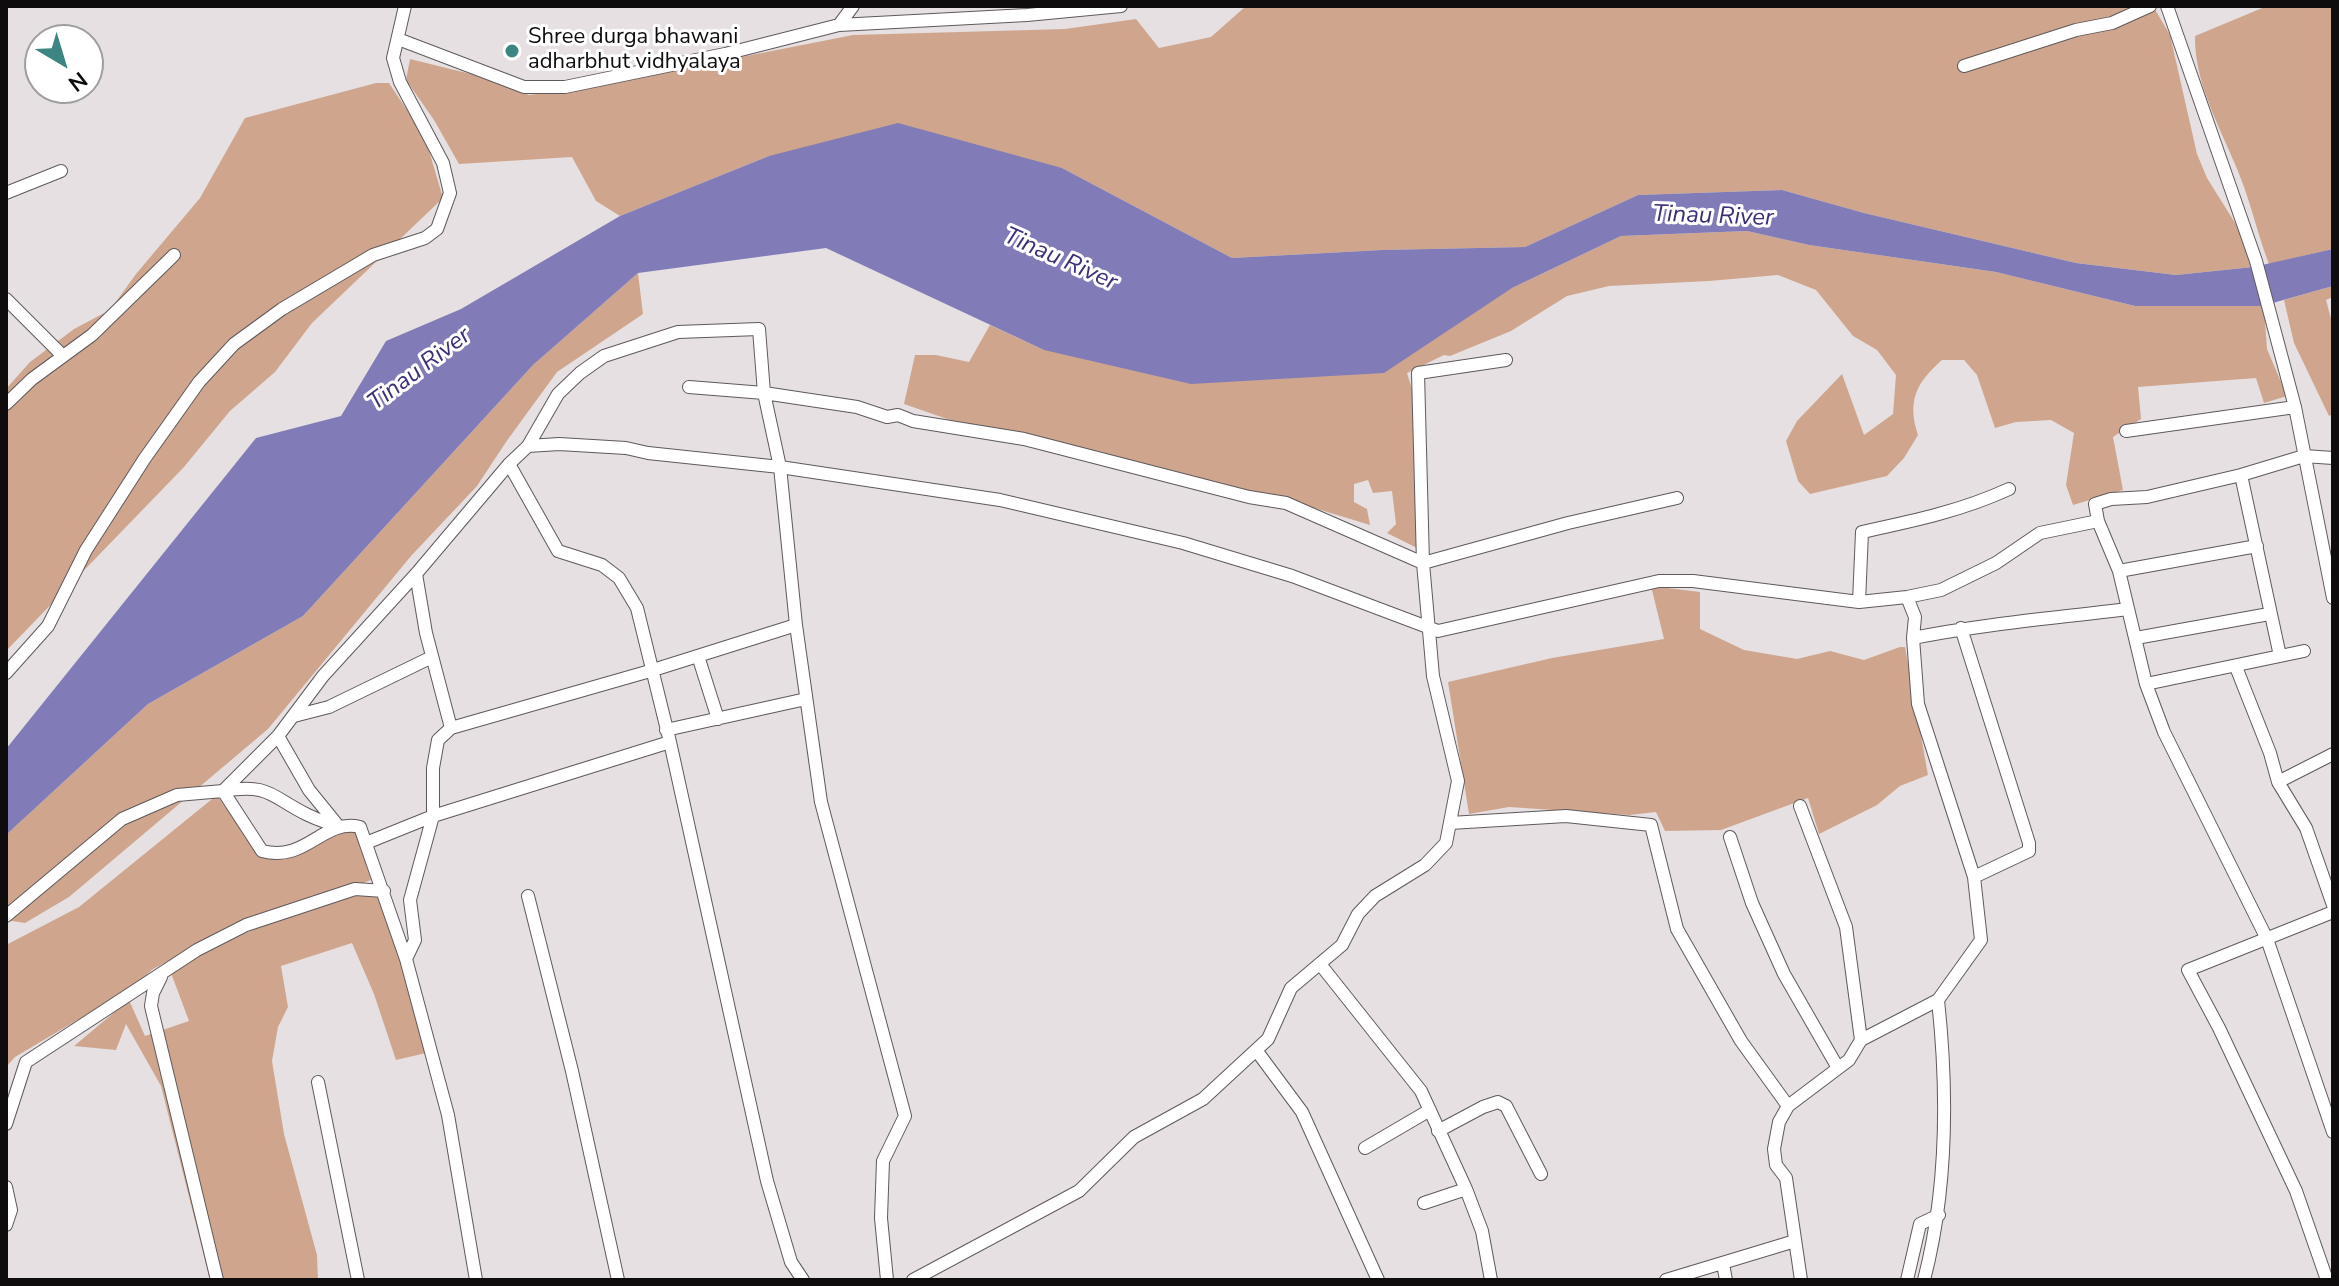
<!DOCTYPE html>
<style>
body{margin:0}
#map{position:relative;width:2339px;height:1286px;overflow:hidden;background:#e6e0e2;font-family:"Nunito Sans",sans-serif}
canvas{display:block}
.frame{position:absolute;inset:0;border:8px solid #0e0c0d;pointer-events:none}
.north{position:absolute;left:24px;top:24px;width:80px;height:80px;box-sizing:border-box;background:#fff;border:2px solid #9f9e9e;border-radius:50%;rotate:142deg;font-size:22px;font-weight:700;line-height:32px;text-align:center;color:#0e0c0d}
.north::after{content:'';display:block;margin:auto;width:28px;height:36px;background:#3d8583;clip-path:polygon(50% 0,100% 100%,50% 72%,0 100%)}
</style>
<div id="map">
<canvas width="2339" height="1286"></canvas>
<div class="frame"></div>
<div class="north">N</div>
</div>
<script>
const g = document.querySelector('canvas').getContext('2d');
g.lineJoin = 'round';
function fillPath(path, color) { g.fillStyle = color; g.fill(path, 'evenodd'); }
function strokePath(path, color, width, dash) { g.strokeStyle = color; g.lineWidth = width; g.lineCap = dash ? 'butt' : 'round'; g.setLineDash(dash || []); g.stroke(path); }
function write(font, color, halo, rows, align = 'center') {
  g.font = font + ' "Nunito Sans",sans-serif'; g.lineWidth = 6; g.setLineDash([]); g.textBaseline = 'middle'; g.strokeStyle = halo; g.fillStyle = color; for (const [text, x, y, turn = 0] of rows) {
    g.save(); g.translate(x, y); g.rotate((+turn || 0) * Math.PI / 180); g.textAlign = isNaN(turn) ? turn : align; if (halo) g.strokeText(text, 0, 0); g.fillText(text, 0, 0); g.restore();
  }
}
fillPath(new Path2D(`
 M 1246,6 L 2153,6 L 2170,35 L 2197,154 L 2207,178 L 2237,226 L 2253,267 L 2176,275 L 2076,263 L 1864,213 L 1782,190 L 1638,195 L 1525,247 L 1382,250 L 1232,258 L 1062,168 L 769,156 L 620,216 L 596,201 L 572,157 L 459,164 L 434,120 L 406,80 L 410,59 L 483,77 L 529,95 L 604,84 L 853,35 L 1065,29 L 1136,19 L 1159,48 L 1211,37 Z
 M 2267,6 L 2333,6 L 2333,249 L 2269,264 C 2259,238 2253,212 2244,187 C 2227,138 2194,89 2195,36 Z
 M 376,83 L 389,83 L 425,137 L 443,198 L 312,323 L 275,372 L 230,411 L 184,467 L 6,651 L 6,389 L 30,362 L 74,329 L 110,310 L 136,274 L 200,198 L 245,118 Z
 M 1747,231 L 1809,245 L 1996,272 L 2135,306 L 2264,306 L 2267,349 L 2287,396 L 2264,403 L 2256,378 L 2138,387 L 2141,419 L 2113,437 L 2123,490 L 2073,505 L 2066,485 L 2074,433 L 2051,420 L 2016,422 L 1995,428 L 1977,375 L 1964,360 L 1942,360 C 1916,383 1907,401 1918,435 L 1904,458 L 1887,476 L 1810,494 L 1798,481 L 1786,441 L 1797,421 L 1842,374 L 1864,435 L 1893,414 L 1896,375 L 1877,350 L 1853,336 L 1816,290 L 1778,275 L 1709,281 L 1609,286 L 1567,296 L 1511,331 L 1450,356 L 1444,355 L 1407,373 L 1412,389 L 1417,548 L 1387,533 L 1396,524 L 1392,491 L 1373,493 L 1368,480 L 1354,484 L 1354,502 L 1367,509 L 1370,525 L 1301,504 L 1224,490 L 1102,452 L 950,420 L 904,404 L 915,355 L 936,355 L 969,362 L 990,325 L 1044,350 L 1512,288 L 1621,236 Z
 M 638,273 L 643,314 L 557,372 L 506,442 L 477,486 L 411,556 L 268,729 L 69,897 L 25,923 L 6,920 L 6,835 L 148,704 L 303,616 L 533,365 Z
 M 2333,286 L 2333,297 L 2326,300 L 2333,326 L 2333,414 L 2329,416 L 2294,343 L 2284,300 Z
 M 1651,586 L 1700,592 L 1700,629 L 1744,650 L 1797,659 L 1830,651 L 1864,660 L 1900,647 L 1905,647 L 1928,775 L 1900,786 L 1877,805 L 1819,834 L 1808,798 L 1721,830 L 1665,831 L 1656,812 L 1629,815 L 1509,807 L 1469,814 L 1448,682 L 1552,658 L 1664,639 Z
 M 217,795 L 258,855 L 281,859 L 354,828 L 371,880 L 186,952 L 153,969 L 133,987 L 15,1057 L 6,1067 L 6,945 L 79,907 Z
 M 360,893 L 380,894 L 394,931 L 426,1053 L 396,1060 L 374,994 L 352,943 L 281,966 L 288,1007 L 278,1027 L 272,1061 L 284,1134 L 317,1255 L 318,1280 L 210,1280 L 161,1086 L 126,1024 L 116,1050 L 74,1046 L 129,1000 L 145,1036 L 189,1021 L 171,973 C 232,932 291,916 360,893 Z`), '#cfa68d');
fillPath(new Path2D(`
 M 898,123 L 1062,168 L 1232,258 L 1382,250 L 1525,247 L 1638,195 L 1782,190 L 1864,213 L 2076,263 L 2176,275 L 2253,267 L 2333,249 L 2333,286 L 2262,306 L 2135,306 L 1996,272 L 1809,245 L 1747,231 L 1621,236 L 1512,288 L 1384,373 L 1191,384 L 1044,350 L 826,248 L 638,273 L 533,365 L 303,616 L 148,704 L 6,835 L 6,749 L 256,438 L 341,416 L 386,341 L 461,309 L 620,216 L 769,156 Z`), '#817cb8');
const minor = new Path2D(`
 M 839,25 L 853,6
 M 398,39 L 524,87 L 565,87 L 725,54 L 839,25 L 1027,15 L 1121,6
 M 1964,66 L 2076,30 L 2112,23 L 2150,6
 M 6,193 L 61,171
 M 6,299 L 63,356
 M 689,387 L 764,393 L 857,407 L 887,417 L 898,415 L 913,421 L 1024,439 L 1249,497 L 1286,503 L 1423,563 L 1418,373 L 1506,360
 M 6,404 L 32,379 L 92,335 L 174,255
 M 2295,407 L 2333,598
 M 2126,431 L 2295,407 L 2256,261 L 2167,6
 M 528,446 L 559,444 L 626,448 L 648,453 L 780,467 L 1000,500 L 1183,543 L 1292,576 L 1438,631 L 1659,581 L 1693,581 L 1859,602 L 1907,597 L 1941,590 L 1996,563 L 2040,533 L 2098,521
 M 2333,458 L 2304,456 L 2241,475 L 2147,497 L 2111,499 L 2095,504 L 2098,521 L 2119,571 L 2146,684 L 2164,732 L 2267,939 L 2333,1132
 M 509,464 L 558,551 L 602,565 L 619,578 L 637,608 L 670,742 L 767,1181 L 791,1262 L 803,1280
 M 2241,475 L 2280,656
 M 2119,571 L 2257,546
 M 416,574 L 426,633 L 451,728 L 438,740 L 433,768 L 433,816 L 410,900 L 415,940 L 406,959 L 448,1115 L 476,1280
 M 1907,597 L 1915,617 L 1913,638 L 1918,704 L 1974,877 L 1981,940 L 1938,1000 C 1948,1093 1948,1188 1924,1280
 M 1859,602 L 1862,532 C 1913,521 1961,511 2009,489
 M 1961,628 L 2029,843 L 2029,851 L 1974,877
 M 1913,638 C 1983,624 2056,618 2127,609
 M 2136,638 L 2269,614
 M 698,656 L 718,719
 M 2236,667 L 2270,753 L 2278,782 L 2306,828 L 2333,905
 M 6,673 L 48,626 L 86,550 L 145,458 L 199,382 L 234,344 L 282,309 L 373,255 L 425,238 L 437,229 L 450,193 L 443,163 L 400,82 L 393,58 L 405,6
 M 2146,684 L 2304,651
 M 294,716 L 329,707 L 432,657
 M 451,728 L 650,671 L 796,625
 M 666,730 L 806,699
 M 278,736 L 309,790 L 339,827 C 329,823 318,820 308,815 C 271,797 270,783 223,791 L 262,851 C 306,863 323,818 360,827 L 406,959
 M 2278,782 L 2333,754
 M 1800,806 L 1846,927 L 1861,1040
 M 1450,823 L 1566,816 L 1651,825 L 1677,929 L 1741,1041 L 1788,1106
 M 1730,837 L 1752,903 L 1784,974 L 1838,1068
 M 366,843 L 433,816 L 670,742
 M 528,896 L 572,1071 L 618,1280
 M 6,916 L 122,819 L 177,795 L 223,791 L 278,736 L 323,676 L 416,574 L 509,464 L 528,446 L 558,394 L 580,373 L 604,356 L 678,332 L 759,329 L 764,393 L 780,467 L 796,625 L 821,802 L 905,1116 L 883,1161 L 881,1218 L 887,1280
 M 1320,964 L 1421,1091 L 1466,1189 L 1482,1231 L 1491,1280
 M 161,977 L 153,993 L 151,1006 L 217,1280
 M 1256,1050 L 1302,1112 L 1378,1280
 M 318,1082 L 358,1280
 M 6,1124 L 26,1062 L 197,950 L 246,925 L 355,889 L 384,891
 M 1438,1131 L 1483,1107 L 1498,1102 L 1506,1106 L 1541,1174
 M 1365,1148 L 1430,1110
 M 6,1187 L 11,1210 L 6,1225
 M 1424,1203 L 1466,1189
 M 1723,1264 L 1726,1280
 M 913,1280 L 1079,1191 L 1134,1137 L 1203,1099 L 1268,1039 L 1291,988 L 1342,945 L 1358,914 L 1375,896 L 1425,865 L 1446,843 L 1458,781 L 1433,676 L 1423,563 L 1568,523 L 1677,498
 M 1666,1280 L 1795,1241
 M 1801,1280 L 1786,1178 L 1776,1165 L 1774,1149 L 1779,1122 L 1788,1106 L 1849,1060 L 1861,1040 L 1938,1000
 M 1907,1280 L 1920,1224 L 1939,1215
 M 2327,1280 L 2296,1191 L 2219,1028 L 2188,970 L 2333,912`);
strokePath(minor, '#5f595c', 14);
strokePath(minor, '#fff', 12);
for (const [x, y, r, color] of [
 [512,51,8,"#3d8583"]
]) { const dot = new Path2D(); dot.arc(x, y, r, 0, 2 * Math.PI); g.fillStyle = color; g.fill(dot); strokePath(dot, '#fff', 3); }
write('22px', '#0e0c0d', '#fff', [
 ["Shree durga bhawani",528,38],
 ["adharbhut vidhyalaya",528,63]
], 'left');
write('italic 24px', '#3c2e77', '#fff', [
 ["Tinau River",1713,217,2],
 ["Tinau River",1060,260,24],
 ["Tinau River",420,370,-37]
]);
</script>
